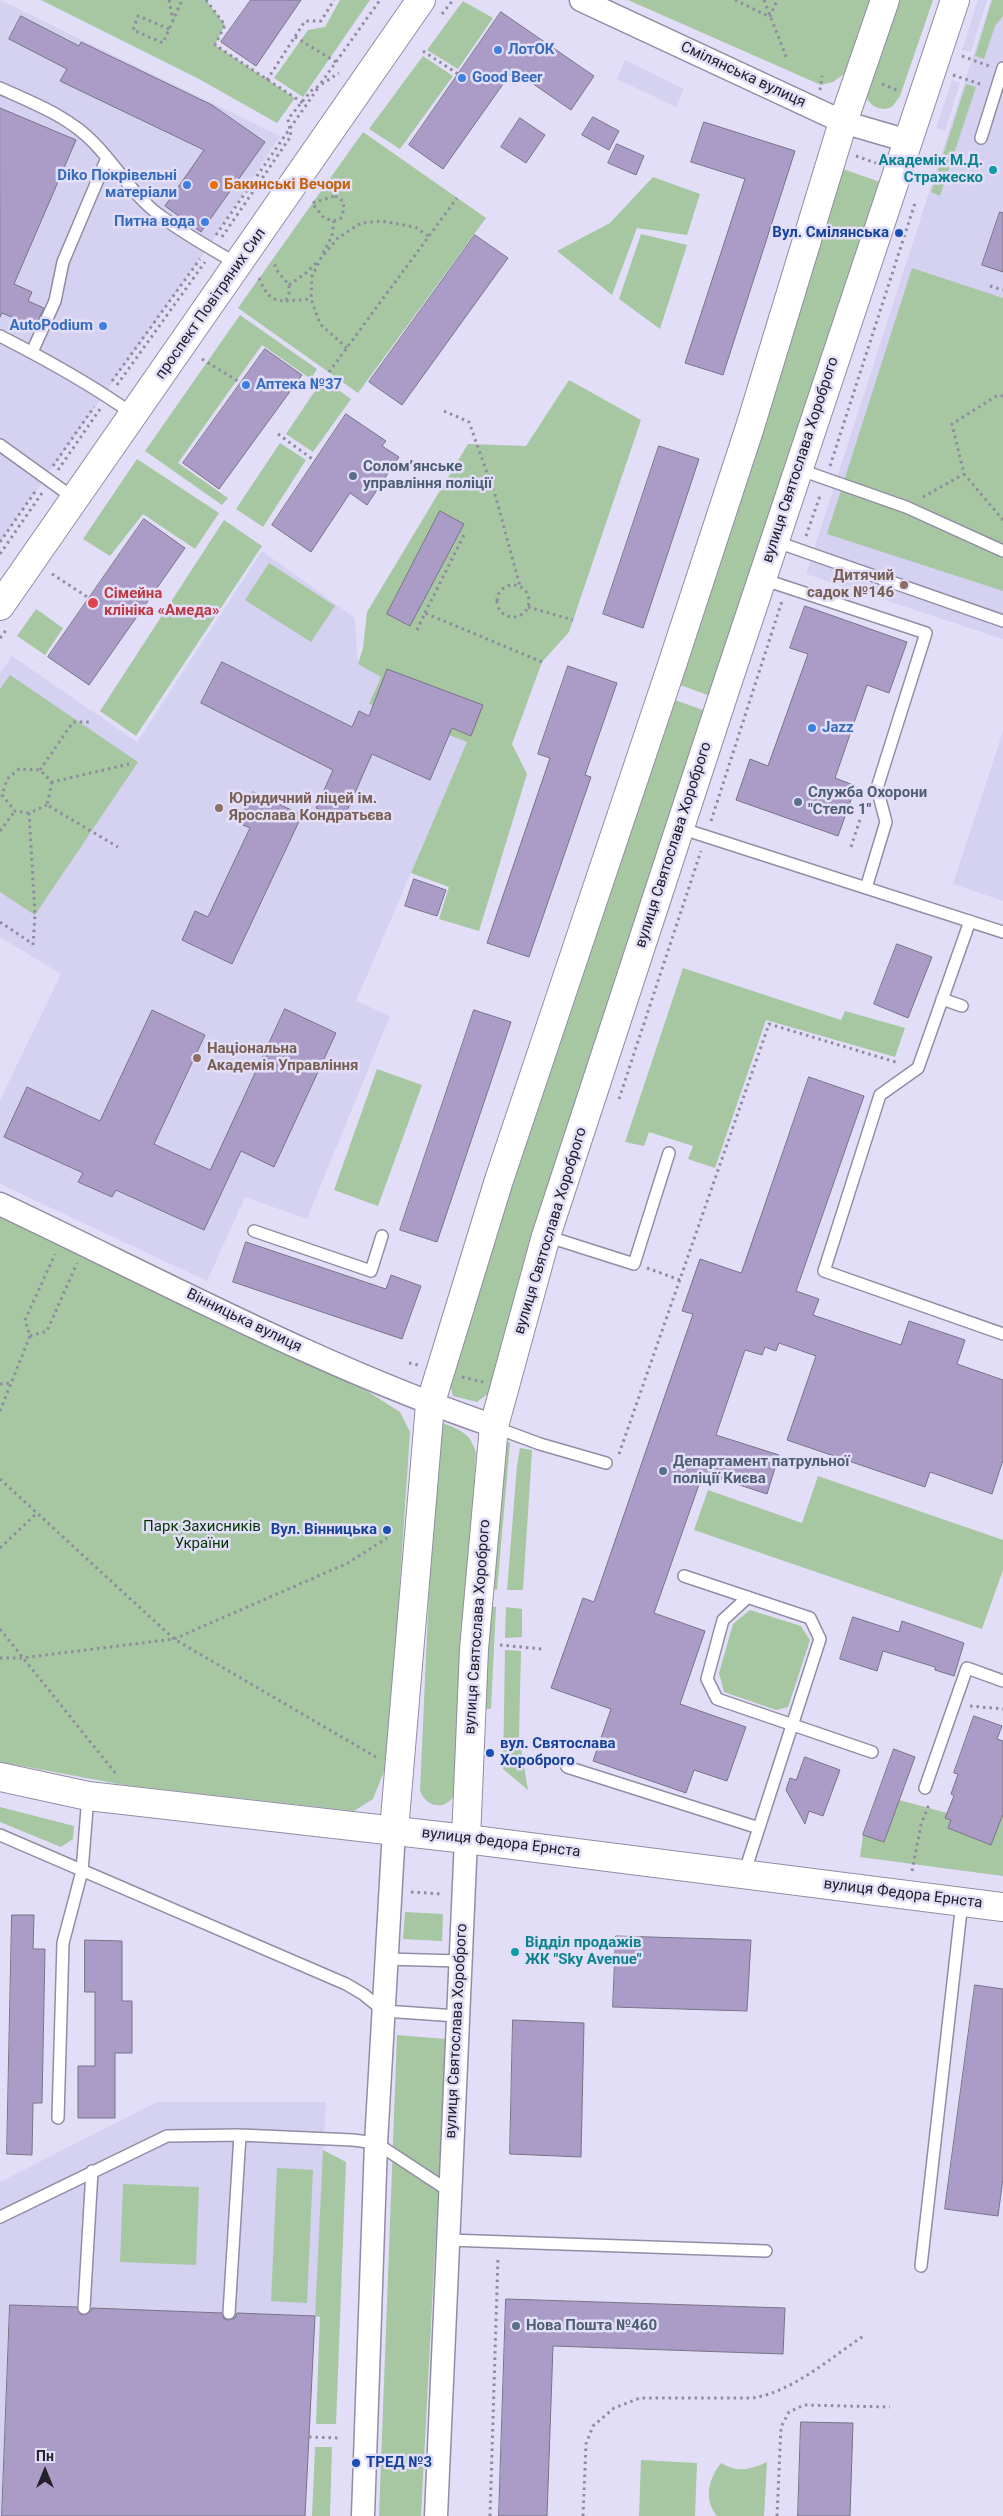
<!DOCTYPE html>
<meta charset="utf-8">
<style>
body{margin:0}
#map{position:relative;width:1003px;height:2516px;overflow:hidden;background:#e2def7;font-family:Roboto,sans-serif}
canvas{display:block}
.north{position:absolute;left:20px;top:2446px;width:50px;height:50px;-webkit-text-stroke:4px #e2def7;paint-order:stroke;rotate:0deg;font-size:14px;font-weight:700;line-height:20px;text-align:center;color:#23212a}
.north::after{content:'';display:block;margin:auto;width:18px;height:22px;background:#23212a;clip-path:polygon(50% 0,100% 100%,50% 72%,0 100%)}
</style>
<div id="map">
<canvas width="1003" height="2516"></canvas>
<div class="north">Пн</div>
</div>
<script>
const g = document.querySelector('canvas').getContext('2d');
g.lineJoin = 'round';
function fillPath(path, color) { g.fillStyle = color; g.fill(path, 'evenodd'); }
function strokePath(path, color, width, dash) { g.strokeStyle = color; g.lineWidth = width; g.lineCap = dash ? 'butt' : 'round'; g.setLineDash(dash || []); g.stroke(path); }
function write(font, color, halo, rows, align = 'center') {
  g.font = font + ' Roboto,sans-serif'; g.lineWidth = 5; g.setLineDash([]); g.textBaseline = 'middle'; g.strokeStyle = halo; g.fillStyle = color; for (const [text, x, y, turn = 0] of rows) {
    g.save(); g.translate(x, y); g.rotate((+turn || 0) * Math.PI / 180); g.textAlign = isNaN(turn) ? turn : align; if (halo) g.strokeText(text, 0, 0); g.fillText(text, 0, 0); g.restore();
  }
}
fillPath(new Path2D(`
 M 0,0 L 280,136 L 209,246 L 0,542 Z
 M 978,0 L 987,0 L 971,52 L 962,50 Z
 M 991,0 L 1003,0 L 1003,639 L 806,574 Z
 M 625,60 L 684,89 L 676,107 L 617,79 Z
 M 952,80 L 960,83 L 945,131 L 936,128 Z
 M 262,551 L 355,618 L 358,664 L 381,677 L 369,704 L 467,742 L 356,1001 L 390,1016 L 307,1219 L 245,1197 L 207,1281 L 0,1184 L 0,1100 L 61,974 L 0,937 L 0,673 L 12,656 L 137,742 Z
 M 1003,731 L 1003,901 L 953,884 Z
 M 157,2102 L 326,2102 L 305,2516 L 0,2516 L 0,2182 Z`), '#d5d1f0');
fillPath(new Path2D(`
 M 41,0 L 206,0 L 225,25 L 215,45 L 295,98 L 277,123 L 199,79 Z
 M 340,0 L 370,0 L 303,97 L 274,78 L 308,30 L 325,27 Z
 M 628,0 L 871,0 L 847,72 L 833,82 L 821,85 Z
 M 894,0 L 933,0 L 900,96 L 892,107 C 879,112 869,106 864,92 Z
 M 992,0 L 1003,0 L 1003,16 L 995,26 L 984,59 L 975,56 Z
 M 463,1 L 493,18 L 458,69 L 427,50 Z
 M 423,56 L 453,76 L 400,149 L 369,129 Z
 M 966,84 L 976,87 L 940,196 L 931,192 Z
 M 363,132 L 486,218 L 358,393 L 238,308 Z
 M 843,169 L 880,182 L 713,697 L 675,683 Z
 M 653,177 L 700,194 L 687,235 L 637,228 L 612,295 L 557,251 L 610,223 Z
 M 641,234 L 687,245 L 660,329 L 619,299 Z
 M 912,268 L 1003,298 L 1003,591 L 827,534 Z
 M 240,315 L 317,369 L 311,379 L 262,345 L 178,463 L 228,498 L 222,505 L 145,451 Z
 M 323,379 L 351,399 L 313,452 L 286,434 Z
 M 569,380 L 641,420 L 569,632 L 542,662 L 512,744 L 527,774 L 479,931 L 439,919 L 449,887 L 411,873 L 467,742 L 369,704 L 381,677 L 358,664 L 363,648 L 367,612 L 468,444 L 526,446 Z
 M 280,443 L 306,460 L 263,527 L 236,509 Z
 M 137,459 L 219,513 L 195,549 L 143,514 L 110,556 L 83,539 Z
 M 224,520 L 262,546 L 136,736 L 100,711 Z
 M 269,563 L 335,606 L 311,642 L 245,600 Z
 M 36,609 L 63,628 L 45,655 L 17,636 Z
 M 10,675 L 138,762 L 35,915 L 0,892 L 0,689 Z
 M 669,698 L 706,711 L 489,1393 L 477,1402 L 453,1396 L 449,1380 L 506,1186 Z
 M 683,968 L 841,1020 L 845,1011 L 905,1028 L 895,1057 L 766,1020 L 715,1168 L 688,1159 L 693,1146 L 649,1132 L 644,1146 L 625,1142 Z
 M 377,1069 L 422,1085 L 378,1206 L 334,1190 Z
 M 0,1211 L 72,1244 L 367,1391 L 400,1412 L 410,1432 L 388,1761 L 373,1799 L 354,1811 L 124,1785 L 0,1762 Z
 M 443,1423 C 462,1431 470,1433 476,1453 L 455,1794 C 446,1811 427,1808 420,1791 L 429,1590 L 438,1451 Z
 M 498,1439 L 510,1443 L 497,1590 L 485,1588 Z
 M 520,1448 L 532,1450 L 523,1590 L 507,1590 L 517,1466 Z
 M 818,1476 L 1003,1540 L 1003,1570 L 982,1629 L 694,1530 L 708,1490 L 802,1523 Z
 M 484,1606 L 496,1607 L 491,1709 L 478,1708 Z
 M 506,1607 L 522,1609 L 522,1637 L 505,1638 Z
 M 750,1610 L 801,1626 L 810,1640 L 788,1707 L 776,1710 L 724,1692 L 719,1673 L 733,1624 Z
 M 505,1650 L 521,1651 L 519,1736 L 528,1790 L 503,1769 Z
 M 899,1800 L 947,1813 L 946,1818 L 951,1820 L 948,1828 L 991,1845 L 1003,1814 L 1003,1876 L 860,1857 L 863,1835 L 884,1842 Z
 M 0,1807 L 74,1826 L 73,1839 L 61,1847 L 0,1822 Z
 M 405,1912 L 443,1914 L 442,1941 L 403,1939 Z
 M 397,2035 L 446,2039 L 421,2516 L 379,2516 Z
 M 323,2150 L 346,2162 L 336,2424 L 316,2424 L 320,2317 L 315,2316 Z
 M 277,2168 L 313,2170 L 307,2303 L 271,2301 Z
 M 123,2184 L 199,2187 L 196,2265 L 120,2262 Z
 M 315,2447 L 332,2447 L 330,2516 L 312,2516 Z
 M 641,2460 L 697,2463 L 695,2516 L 639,2516 Z
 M 767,2462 L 764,2516 L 717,2516 C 703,2499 709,2478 721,2463 C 737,2473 750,2470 767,2462 Z`), '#a6c7a2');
const building = new Path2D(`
 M 251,0 L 301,0 L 256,66 L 221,42 Z
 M 501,12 L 594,76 L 571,110 L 513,70 L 443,169 L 409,145 Z
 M 21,16 L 79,46 L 81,42 L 212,105 L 265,142 L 201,232 L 165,206 L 204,150 L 60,81 L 67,69 L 9,39 Z
 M 0,108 L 76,140 L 14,284 L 32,292 L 28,301 L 44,308 L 35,327 L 2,313 L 0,317 Z
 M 593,117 L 619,131 L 609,150 L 582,135 Z
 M 520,118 L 545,135 L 526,163 L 501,147 Z
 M 704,122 L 795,151 L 723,375 L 685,363 L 745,179 L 691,162 Z
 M 617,144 L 644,156 L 636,175 L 608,163 Z
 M 1000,212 L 1003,213 L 1003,272 L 982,265 Z
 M 475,235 L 508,258 L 402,405 L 369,382 Z
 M 265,349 L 302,375 L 219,489 L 183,463 Z
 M 346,414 L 386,441 L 382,446 L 399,457 L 367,505 L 350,493 L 311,552 L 272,525 Z
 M 659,446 L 699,459 L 643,628 L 603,614 Z
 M 440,511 L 464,524 L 410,626 L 387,614 Z
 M 144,519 L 185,548 L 89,685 L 48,657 Z
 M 805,606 L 907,642 L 889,693 L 867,685 L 835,778 L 856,786 L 838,836 L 736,800 L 750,759 L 768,766 L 808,654 L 790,648 Z
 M 222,662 L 352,727 L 359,711 L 369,716 L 387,669 L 483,705 L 471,736 L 452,728 L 430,780 L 372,754 L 343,820 L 316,808 L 333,770 L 201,703 Z
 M 568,666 L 617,683 L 585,775 L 591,777 L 529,957 L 487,943 L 550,758 L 538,754 Z
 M 253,792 L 302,815 L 232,964 L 182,940 L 195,911 L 208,917 L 250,828 L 238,823 Z
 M 414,879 L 446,890 L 437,916 L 405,906 Z
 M 897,944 L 932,957 L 908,1018 L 874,1004 Z
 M 285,1009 L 336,1033 L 274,1167 L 241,1151 L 204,1230 L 116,1190 L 112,1197 L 78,1182 L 83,1173 L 4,1137 L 27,1087 L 100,1121 L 152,1010 L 205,1035 L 154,1144 L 210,1170 Z
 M 474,1010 L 511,1022 L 437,1242 L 400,1230 Z
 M 809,1077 L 864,1096 L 796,1291 L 819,1299 L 813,1315 L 901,1345 L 909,1321 L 965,1340 L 957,1364 L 1003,1380 L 1003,1460 L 992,1494 L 930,1472 L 925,1487 L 787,1440 L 816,1356 L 779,1343 L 776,1351 L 765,1347 L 762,1355 L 745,1350 L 716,1435 L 779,1455 L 767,1494 L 703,1473 L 654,1613 L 705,1631 L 680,1704 L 746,1727 L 727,1781 L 694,1770 L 686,1793 L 593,1761 L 611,1709 L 551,1688 L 583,1598 L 594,1602 L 693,1314 L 682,1311 L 700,1259 L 741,1273 Z
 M 246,1242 L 386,1289 L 391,1275 L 421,1286 L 402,1339 L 233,1282 Z
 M 853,1617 L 899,1632 L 902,1621 L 964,1643 L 954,1676 L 935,1670 L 935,1667 L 883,1651 L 877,1671 L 840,1659 Z
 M 974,1716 L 1002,1726 L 997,1739 L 1003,1741 L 1003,1814 L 991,1845 L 948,1828 L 951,1820 L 945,1818 L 954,1796 L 951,1794 L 958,1774 L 954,1773 Z
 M 894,1749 L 915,1757 L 884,1842 L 863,1835 Z
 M 805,1757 L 840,1770 L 823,1816 L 809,1811 L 805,1824 L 786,1790 L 790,1778 L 796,1780 Z
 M 12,1915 L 34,1915 L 33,1949 L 45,1949 L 42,2103 L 33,2103 L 32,2155 L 7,2154 Z
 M 616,1936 L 751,1940 L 747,2011 L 613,2007 Z
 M 85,1940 L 122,1941 L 122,2001 L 132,2001 L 132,2053 L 115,2053 L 115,2118 L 78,2118 L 78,2066 L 95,2066 L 95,1992 L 85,1992 Z
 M 975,1985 L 1003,1989 L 1003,2178 L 998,2216 L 945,2209 Z
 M 513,2020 L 584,2023 L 581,2157 L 510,2154 Z
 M 506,2299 L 785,2308 L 783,2354 L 553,2346 L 547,2516 L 499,2516 Z
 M 10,2305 L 77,2307 L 80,2314 L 84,2315 L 90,2312 L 92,2308 L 222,2313 L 224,2319 L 229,2320 L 235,2318 L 237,2313 L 315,2316 L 305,2516 L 2,2516 Z
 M 801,2422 L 853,2423 L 850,2516 L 798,2516 Z`);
fillPath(building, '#aa9cc6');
strokePath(building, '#797388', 1);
const lane = new Path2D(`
 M 0,88 C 33,103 70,117 95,144 C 118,168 135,198 162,217 C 186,235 212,249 237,264
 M 981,138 L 1003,68
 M 0,336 C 47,360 91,384 134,415
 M 32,352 L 55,301 L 63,262 L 107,158
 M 0,445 L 75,499
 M 798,469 L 906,507 L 1003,551
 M 774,541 L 1003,621
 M 762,579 L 926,633 L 877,788 L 886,822 L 866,888
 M 680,828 L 1003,932
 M 970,921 L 918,1068 L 880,1095 L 824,1271 L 1003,1334
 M 942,999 L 962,1006
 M 254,1231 L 371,1271 L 382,1236
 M 546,1236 L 634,1264 L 669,1153
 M 494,1427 L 540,1444 L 606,1463
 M 684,1576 L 810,1618 L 820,1639 L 744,1874
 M 748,1597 L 723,1620 L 707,1679 L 717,1699 L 872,1752
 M 567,1767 L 759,1828
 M 925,1788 L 967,1668 L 1003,1681
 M 0,1835 L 346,1984 L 363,1994 L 384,2011 L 457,2016
 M 386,1959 L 460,1961
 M 58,2118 L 63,1943 L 82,1871 L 88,1796
 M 0,2217 L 167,2136 L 240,2135 L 353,2140 L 376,2143 L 449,2191
 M 448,2240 L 766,2251
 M 921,2266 L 962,1902
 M 84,2308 L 92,2171
 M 229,2313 L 240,2135`);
const street = new Path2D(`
 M 581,0 L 843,122 L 908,141
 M 0,1204 C 163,1281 323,1368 494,1426
 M 363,2516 L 376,2143 L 394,1830
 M 436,2516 L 466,1839`);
const secondary = new Path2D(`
 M 394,1830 L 430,1405 L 499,1180 L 671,668 L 750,427 L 843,122 L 885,0
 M 466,1839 L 1003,1907`);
const primary = new Path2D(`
 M 0,606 L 421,0
 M 0,1777 L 88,1796 L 466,1839 L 474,1649 L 494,1426 L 546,1236 L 726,687 L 955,0`);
strokePath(lane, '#918da4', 14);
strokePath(street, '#918da4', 25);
strokePath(secondary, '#918da4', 30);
strokePath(primary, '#918da4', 30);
strokePath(new Path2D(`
 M 169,0 L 173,20
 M 206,0 L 225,25 L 215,45 L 306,105
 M 735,0 L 770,17 L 777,0
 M 764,0 L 787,59
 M 442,14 L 453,0
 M 169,29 L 138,16 L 133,30 L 163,43 L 182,0
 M 295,37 L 336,62
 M 423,51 L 458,74
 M 962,56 L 989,66
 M 953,75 L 983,85
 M 267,80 L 305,21 L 321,21 L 334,0
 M 321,83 L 380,0
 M 882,84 L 899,91
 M 820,90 L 822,76
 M 856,156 L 876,163
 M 335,196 L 343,201 L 344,209 L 341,218 L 334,221 L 324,218 L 312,203 Z
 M 216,235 L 318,88
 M 222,237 L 291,136 L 288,119 L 311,91 L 339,73
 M 323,253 L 332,236 L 334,221
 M 259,278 C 265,292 269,301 286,301 L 289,293 L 289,285 L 278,272 L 273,261
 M 289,285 L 306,273 L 317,262
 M 990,286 L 1003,290
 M 286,301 L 311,299
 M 347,348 L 320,324 L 311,299 L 312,276 L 321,258 L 338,238 L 361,223 L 381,221 L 415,227 L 428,236
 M 202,359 L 241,383
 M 329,372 L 457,198
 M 112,381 L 200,259
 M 117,385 L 205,262
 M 1003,396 L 998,395 L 952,424 L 964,474 L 1003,520
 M 444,411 L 469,422 L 496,498 L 520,586
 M 278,434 L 315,461
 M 53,466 L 94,407
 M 830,466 L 915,203
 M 58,470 L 100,409
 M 923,497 L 964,474
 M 806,536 L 821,493
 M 0,542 L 37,489
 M 0,554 L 42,493
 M 52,574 L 89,598
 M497 601a16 16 0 1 1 32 0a16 16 0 1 1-32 0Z
 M 528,607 L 573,620
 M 425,613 L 465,533
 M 417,630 L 425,613 L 542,662
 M 0,638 L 7,629
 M 40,770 L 73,722 L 89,722
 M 52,782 L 47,805 L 118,847
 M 29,813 L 15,811 L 2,795 L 7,779 L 19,769 L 40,770 L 52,782 L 129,764
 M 711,821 L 782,601
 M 0,831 L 15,811
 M 851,847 L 865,804
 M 0,922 L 33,944
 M 33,945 L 35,915 L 29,813 L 47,805
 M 619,1099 L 701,851
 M 647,1268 L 680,1280
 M 30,1336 L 47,1331 L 77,1263
 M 409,1363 L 418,1365
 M 462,1377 L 483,1382
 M 0,1384 L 11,1383
 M 0,1411 L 30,1336 L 25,1320 L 55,1254
 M 619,1454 L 769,1024 L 899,1063
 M 0,1479 L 174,1639 L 376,1757
 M 0,1548 L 37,1513
 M 0,1629 L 116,1774
 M 500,1645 L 542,1649
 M 0,1658 L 21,1658 L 174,1639 L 348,1563 L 387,1538
 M 970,1706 L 1003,1709
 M 912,1871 L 921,1825 L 929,1804
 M 411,1892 L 442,1894
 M 309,2437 L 341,2438
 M 490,2516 L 498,2257
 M 583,2516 L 586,2444 L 593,2426 L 614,2408 L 640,2398 L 753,2398 C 794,2391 830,2358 865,2335
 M 777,2516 L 781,2427 L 789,2412 L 804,2405 L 890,2407`), '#908c9f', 3, [2.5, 4]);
strokePath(lane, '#fff', 11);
strokePath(street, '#fff', 22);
strokePath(secondary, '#fff', 28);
strokePath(primary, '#fff', 28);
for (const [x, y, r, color] of [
 [498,50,5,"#3f7fe0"],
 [462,78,5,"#3f7fe0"],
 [993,170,5,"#0f9aa8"],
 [187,185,5,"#3f7fe0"],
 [214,185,5,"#e8710a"],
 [205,222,5,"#3f7fe0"],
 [899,233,5,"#1a4fb4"],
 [103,326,5,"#3f7fe0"],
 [246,385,5,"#3f7fe0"],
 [353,476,5,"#5c6f8a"],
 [904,585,5,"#8d6e63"],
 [93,603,6,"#e0444e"],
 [812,728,5,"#3f7fe0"],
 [798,802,5,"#5c6f8a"],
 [219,808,5,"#8d6e63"],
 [197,1058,5,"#8d6e63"],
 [663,1471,5,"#5c6f8a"],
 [387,1530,5,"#1a4fb4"],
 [490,1753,5,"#1a4fb4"],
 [515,1952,5,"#0f9aa8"],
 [516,2326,5,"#5c6f8a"],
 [356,2463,5,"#1a4fb4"]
]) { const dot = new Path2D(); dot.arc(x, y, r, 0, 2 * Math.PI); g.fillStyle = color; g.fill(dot); strokePath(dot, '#e2def7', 2); }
write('bold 15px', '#366cbe', '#e2def7', [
 ["ЛотОК",508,50],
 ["Good Beer",472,78],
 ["Diko Покрівельні",177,176,"right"],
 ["матеріали",177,193,"right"],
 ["Питна вода",195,222,"right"],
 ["AutoPodium",93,326,"right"],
 ["Аптека №37",256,385],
 ["Jazz",822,728]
], 'left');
write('15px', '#23212a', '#e2def7', [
 ["Смілянська вулиця",743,75,25],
 ["проспект Повітряних Сил",211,304,-55],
 ["вулиця Святослава Хороброго",801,460,-72],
 ["вулиця Святослава Хороброго",674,845,-72],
 ["вулиця Святослава Хороброго",551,1231,-73],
 ["Вінницька вулиця",244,1321,26],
 ["вулиця Святослава Хороброго",478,1627,-86],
 ["вулиця Федора Ернста",501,1843,7],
 ["вулиця Федора Ернста",903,1894,7],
 ["вулиця Святослава Хороброго",457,2031,-87]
]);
write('bold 15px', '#0d838f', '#e2def7', [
 ["Академік М.Д.",983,161],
 ["Стражеско",983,178],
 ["Відділ продажів",525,1943,"left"],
 ["ЖК \"Sky Avenue\"",525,1960,"left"]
], 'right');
write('bold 15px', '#c56008', '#e2def7', [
 ["Бакинські Вечори",224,185]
], 'left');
write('bold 15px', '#164399', '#e2def7', [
 ["Вул. Смілянська",889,233],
 ["Вул. Вінницька",377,1530],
 ["вул. Святослава",500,1744,"left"],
 ["Хороброго",500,1761,"left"],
 ["ТРЕД №3",366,2463,"left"]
], 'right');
write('bold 15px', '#4e5e75', '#e2def7', [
 ["Соломʼянське",363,467],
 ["управління поліції",363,484],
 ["Служба Охорони",808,793],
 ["\"Стелс 1\"",808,810],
 ["Департамент патрульної",673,1462],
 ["поліції Києва",673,1479],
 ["Нова Пошта №460",526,2326]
], 'left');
write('bold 15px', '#785e54', '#e2def7', [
 ["Дитячий",894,576,"right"],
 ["садок №146",894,593,"right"],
 ["Юридичний ліцей ім.",229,799],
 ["Ярослава Кондратьєва",229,816],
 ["Національна",207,1049],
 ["Академія Управління",207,1066]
], 'left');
write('bold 15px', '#be3a42', '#e2def7', [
 ["Сімейна",104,594],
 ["клініка «Амеда»",104,611]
], 'left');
write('15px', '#043402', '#e2def7', [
 ["Парк Захисників",202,1527],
 ["України",202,1544]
]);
</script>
